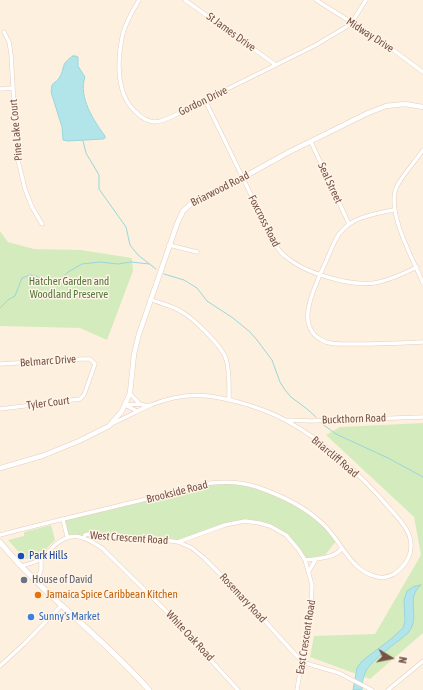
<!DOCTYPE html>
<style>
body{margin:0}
#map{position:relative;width:423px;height:690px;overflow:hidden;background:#fef0df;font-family:"Asap Condensed",sans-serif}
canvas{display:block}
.north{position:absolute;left:371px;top:638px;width:40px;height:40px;-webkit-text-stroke:3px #fff4e7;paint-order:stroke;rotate:100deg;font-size:11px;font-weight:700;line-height:16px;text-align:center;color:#765345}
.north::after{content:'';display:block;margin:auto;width:14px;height:18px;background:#765345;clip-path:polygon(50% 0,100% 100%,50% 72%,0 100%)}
</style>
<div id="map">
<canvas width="423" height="690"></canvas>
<div class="north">N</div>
</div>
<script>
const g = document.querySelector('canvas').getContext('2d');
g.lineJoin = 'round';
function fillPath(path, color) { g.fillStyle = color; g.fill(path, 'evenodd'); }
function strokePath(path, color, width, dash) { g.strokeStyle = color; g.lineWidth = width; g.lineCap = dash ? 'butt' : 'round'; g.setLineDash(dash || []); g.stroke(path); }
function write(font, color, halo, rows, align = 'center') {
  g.font = font + ' "Asap Condensed",sans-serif'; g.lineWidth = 3; g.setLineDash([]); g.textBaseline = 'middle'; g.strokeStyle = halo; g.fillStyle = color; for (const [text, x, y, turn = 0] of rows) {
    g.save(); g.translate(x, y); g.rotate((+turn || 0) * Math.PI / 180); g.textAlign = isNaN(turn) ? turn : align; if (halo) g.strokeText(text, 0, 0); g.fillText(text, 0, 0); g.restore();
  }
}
fillPath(new Path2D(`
 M 0,231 L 8,242 L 34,249 L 81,250 L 132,258 L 133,271 L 107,340 L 80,328 L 0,326 Z
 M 423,423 L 423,633 L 370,679 L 310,657 L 314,636 L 375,634 L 421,555 L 414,517 L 326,435 L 340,427 Z
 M 221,482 L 255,486 L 285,499 L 314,516 L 337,540 L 325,555 L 305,560 L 286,535 L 265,524 L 245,521 L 178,542 L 89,534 L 84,538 L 67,536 L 63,520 L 187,487 Z
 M 51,525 L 55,540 C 44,551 41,556 25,559 L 8,540 L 24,536 L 24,532 Z`), '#d4ecbd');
const water = new Path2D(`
 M 73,56 L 76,56 L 78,57 L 78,66 L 85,77 C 78,97 94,121 105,136 L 105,138 L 103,139 L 68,141 L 63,140 L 62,127 L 51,92 L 52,85 C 54,82 58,81 59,78 C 66,68 59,65 73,56 Z
 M 421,585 C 404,599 422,616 408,633 C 398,642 371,660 366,671 C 363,677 362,683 362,690 L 353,690 L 357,668 L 362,661 L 391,639 L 403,628 L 405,621 L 404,600 L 407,591 L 413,587 Z`);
fillPath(water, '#b2e5e9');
strokePath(water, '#98d6db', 1);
strokePath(new Path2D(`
 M 83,141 L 86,153 L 99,175 L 99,189 L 126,227 L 130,245 L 138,255 L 156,269
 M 164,274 L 184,280 L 197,288 L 207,301 L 233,318 L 250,332 L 257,340 L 272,360 L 280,382 L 285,390 L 291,397 L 307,409 L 316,417
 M 0,308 L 8,300 L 15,296 L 22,278 L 30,275 L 36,276 L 47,282 L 53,283 L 59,282 L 68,272 L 82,264 L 100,262 L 118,264 L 131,262 L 149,264
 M 321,423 L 336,434 L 388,458 L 423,477`), '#98d6db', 1);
const minor = new Path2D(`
 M 139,0 C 133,10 126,22 123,33 C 117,59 115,96 138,114 C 142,118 148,121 154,122 C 164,122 175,115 183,111 L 316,45 L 346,27 L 352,22 L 366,0
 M 185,0 L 276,65
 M 316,0 L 381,41 L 423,72
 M 4,32 L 9,42 L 11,54 L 17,156 L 25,189 L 32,207 L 42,224
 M 0,89 L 13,88
 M 205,100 L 271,236 C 275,244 278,251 285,256 C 304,273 348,286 374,283 C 388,281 403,274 417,267
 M 311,142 L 349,224
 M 423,150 C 415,162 404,173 397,186 C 385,210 413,259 423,283
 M 394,210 C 382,212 358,217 348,225 C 345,227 342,231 339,234 C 332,245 328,258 322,270 C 313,292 293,329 326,342 C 335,345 346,344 356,344 C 378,344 401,343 423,342
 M 169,245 L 197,252
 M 150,299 C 161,304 173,306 182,312 C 194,319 222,346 226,359 C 230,372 229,387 229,400
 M 0,364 L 82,359 L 90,359 L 95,364 L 84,395 L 80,399 L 0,409
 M 130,393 L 133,397 L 140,404
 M 125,405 L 140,404 L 148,406
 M 125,405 L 137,411
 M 285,420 L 311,421 L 423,417
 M 63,520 L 67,536
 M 0,535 C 45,523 89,513 134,502 C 174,493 215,473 257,487 C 280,495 304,506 322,523 C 342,541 350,572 378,577 C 383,578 389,577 394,574 C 406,566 414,553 410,538 C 408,528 398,518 392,511 C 362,476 327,443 287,421 C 265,409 233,399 208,396 C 189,394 168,398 151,405 C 138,410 126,418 113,423
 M 84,538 L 85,535 L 89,534 L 165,540 L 178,542 L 225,525 L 245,521 L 259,523 L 270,526 L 286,535 L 298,549 L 305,560 L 312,585 L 311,605 L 297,690
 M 178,542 L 192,548 L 204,558 L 246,600 L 302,662 L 339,673 L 372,690
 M 305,560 C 316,559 336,558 342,548
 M 22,566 C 28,564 37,562 42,558 C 47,555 50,549 55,545 C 72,530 85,537 102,548 L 165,610 L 238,690
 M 309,571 L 316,559
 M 37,581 L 41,570 L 41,559
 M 0,666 L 24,644 L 62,605
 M 388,690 L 423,661`);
const tertiary = new Path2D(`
 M 0,468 L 42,456 L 79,441 L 109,426 L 122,411 L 130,393 L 134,354 L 139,334 L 177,224 L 183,211 L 194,201 L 242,178 L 289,152 L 368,113 L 386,106 L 395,105 L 405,104 L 423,107`);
const secondary = new Path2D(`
 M 0,542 C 44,596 103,637 149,690`);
strokePath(minor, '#e5cdbe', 4.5);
strokePath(tertiary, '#e5cdbe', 5.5);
strokePath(secondary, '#eacdba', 6);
strokePath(minor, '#fff', 3.5);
strokePath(tertiary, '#fff', 4.5);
strokePath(secondary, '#fff', 5);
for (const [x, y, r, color] of [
 [21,556,4,"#1a4fb4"],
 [24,580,4,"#6b7280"],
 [38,595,4,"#e8710a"],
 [31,617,4,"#3f7fe0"]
]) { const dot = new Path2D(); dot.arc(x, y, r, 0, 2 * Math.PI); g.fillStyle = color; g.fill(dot); strokePath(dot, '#fff4e7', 1.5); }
write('11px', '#765345', '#fff4e7', [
 ["St James Drive",231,32,36],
 ["Midway Drive",370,35,33],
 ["Gordon Drive",203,101,-26],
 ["Pine Lake Court",16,130,-95],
 ["Seal Street",330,183,65],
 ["Briarwood Road",220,189,-27],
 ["Foxcross Road",264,221,63],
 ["Belmarc Drive",48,361,-4],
 ["Tyler Court",48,403,-7],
 ["Buckthorn Road",354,419,-2],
 ["Briarcliff Road",335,457,40],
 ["Brookside Road",177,492,-14],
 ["West Crescent Road",129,538,4],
 ["Rosemary Road",243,598,47],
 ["White Oak Road",190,636,47],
 ["East Crescent Road",306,637,-81]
]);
write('11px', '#51783a', '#fff4e7', [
 ["Hatcher Garden and",69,282],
 ["Woodland Preserve",69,295]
]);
write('11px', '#164399', '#fff4e7', [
 ["Park Hills",29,556]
], 'left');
write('11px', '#5b616d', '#fff4e7', [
 ["House of David",32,580]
], 'left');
write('11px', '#c56008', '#fff4e7', [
 ["Jamaica Spice Caribbean Kitchen",46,595]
], 'left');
write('11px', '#366cbe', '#fff4e7', [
 ["Sunny's Market",39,617]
], 'left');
</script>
